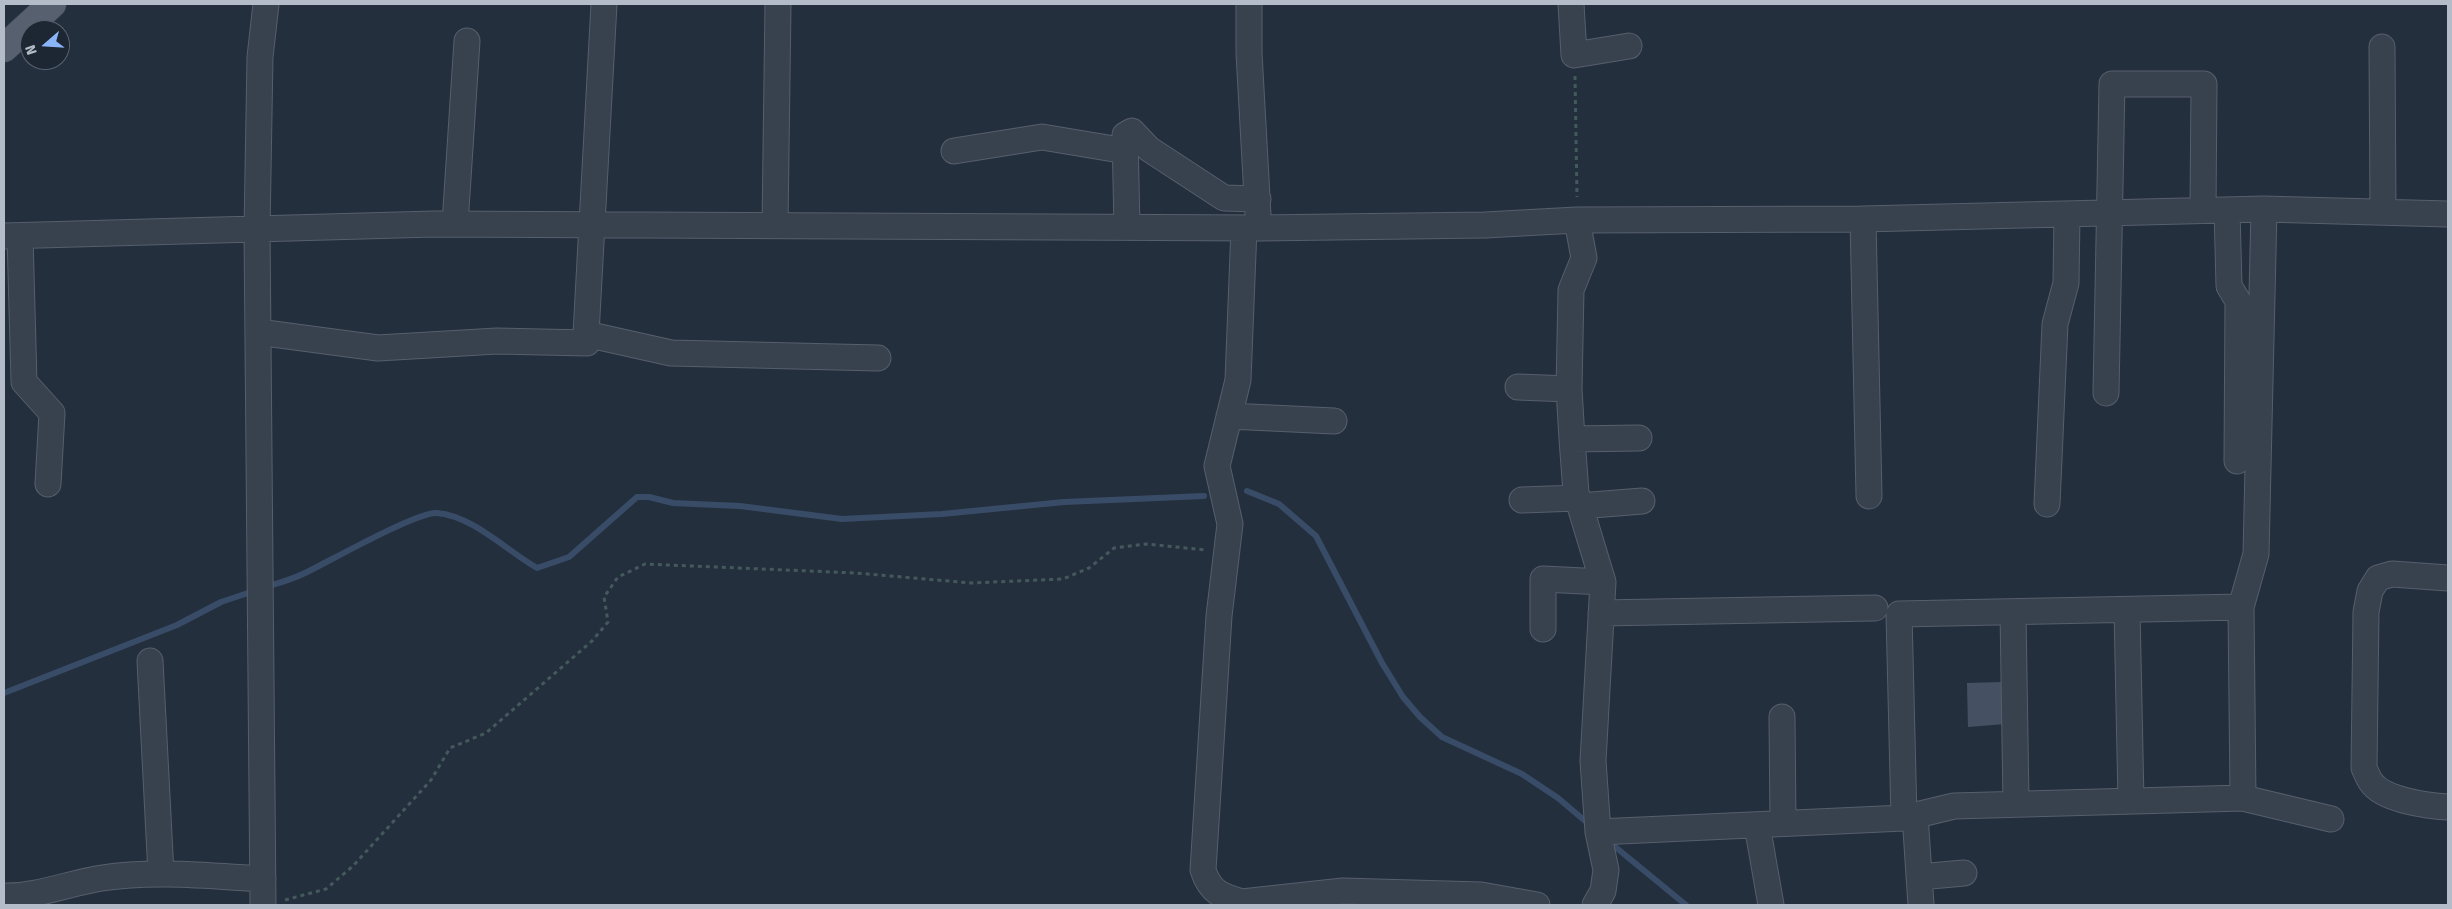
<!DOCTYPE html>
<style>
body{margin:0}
#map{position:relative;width:2452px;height:909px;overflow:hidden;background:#242f3e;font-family:"Fira Sans",sans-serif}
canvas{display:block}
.frame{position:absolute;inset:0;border:5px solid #b4bcc9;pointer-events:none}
.north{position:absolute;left:20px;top:20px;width:50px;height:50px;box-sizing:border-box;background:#1d2633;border:1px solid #59626f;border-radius:50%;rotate:251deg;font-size:14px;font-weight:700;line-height:20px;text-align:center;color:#b4bcc9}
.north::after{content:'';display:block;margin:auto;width:18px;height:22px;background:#8ab4f8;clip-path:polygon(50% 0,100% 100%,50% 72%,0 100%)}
</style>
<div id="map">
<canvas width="2452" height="909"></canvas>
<div class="frame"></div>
<div class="north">N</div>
</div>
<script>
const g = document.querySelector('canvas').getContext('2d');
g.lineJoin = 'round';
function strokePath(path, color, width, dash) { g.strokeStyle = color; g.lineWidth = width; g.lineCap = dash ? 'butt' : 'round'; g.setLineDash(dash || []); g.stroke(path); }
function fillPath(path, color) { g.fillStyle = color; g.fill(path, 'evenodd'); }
strokePath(new Path2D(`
 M 1247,491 L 1279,504 L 1316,536 L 1382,663 L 1403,697 L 1420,717 L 1442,737 L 1522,774 L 1558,798 L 1591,826
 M 266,587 C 279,583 293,579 305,573 C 328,562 418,511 437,513 C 473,516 507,551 537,568 L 569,557 L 637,497 L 649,497 L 673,503 L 740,506 L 842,519 L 942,514 L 1064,502 L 1204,496
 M 4,693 L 177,625 L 221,602 L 254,591
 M 1608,841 L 1686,905`), '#394c67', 6);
fillPath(new Path2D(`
 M 2002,682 L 2005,724 L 1968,727 L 1967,683 Z`), '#455162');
const minor = new Path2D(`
 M 604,4 L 586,334 L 671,353 L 878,358
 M 1249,4 L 1249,53 L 1258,215
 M 1571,4 L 1574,55 L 1629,46
 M 2382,47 L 2383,212
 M 954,151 L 1042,137 L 1126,151
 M 2227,210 L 2229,286 L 2238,301 L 2237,461
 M 1863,219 L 1869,496
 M 1577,220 L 1584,258 L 1571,290 L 1569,389 L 1572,439 L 1576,493 L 1603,582 L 1593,761 L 1598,832 L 1606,870 L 1603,891 L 1595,905
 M 455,224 L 467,41
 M 775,225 L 778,4
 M 1127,227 L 1125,135 L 1132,131 L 1149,149 L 1224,198 L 1258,199
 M 4,236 L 434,224 L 1259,228 L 1485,225 L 1577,220 L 1863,219 L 2264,209 L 2448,214
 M 20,236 L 24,382 L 52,413 L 48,484
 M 258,332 L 378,348 L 497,341 L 587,343 L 586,334
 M 1518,387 L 1569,389
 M 2106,393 L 2112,84 L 2204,84 L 2203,210
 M 1229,416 L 1334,421
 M 1572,439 L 1639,438
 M 1522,500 L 1577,498
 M 2047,504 L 2055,324 L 2066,283 L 2067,214
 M 1580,506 L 1642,501
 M 2448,578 L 2392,574 L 2378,578 L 2370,591 L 2366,612 L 2364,768 C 2366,772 2368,778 2371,782 C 2383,800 2428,806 2448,807
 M 2127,610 L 2131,801
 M 2013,612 L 2016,804
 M 1601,613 L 1875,608
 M 1543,629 L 1543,579 L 1603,582
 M 150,661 L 161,874
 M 1782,717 L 1783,823
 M 2243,798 L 2331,819
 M 1915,815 L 1921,905
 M 1904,818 L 1899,614 L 2241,607
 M 1757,825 L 1771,905
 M 1598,832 L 1904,818 L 1954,806 L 2243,798 L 2241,607 L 2256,554 L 2264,209
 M 1919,877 L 1964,873
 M 4,896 C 37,897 69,883 102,878 C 155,870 209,876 263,879
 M 1242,902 C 1221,896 1210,892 1203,870 L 1219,616 L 1230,524 L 1217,466 L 1238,380 L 1244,228
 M 263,905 L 257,230 L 260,57 L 266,4
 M 1243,905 L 1242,902 L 1343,891 L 1481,895 L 1537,905`);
const major = new Path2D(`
 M 4,48 L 52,4`);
strokePath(minor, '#565f6c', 27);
strokePath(major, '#414a57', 29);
strokePath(new Path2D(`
 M 1575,76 L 1577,197
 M 285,900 L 326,889 L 353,866 L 431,780 L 450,748 L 486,733 L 592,641 L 608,622 L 604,597 L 618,577 L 645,564 L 856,573 L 971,583 L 1063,579 L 1089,568 L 1114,548 L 1146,544 L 1206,550`), '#44595c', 3, [4, 4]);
strokePath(minor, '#38414e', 25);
strokePath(major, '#56606e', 28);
</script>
